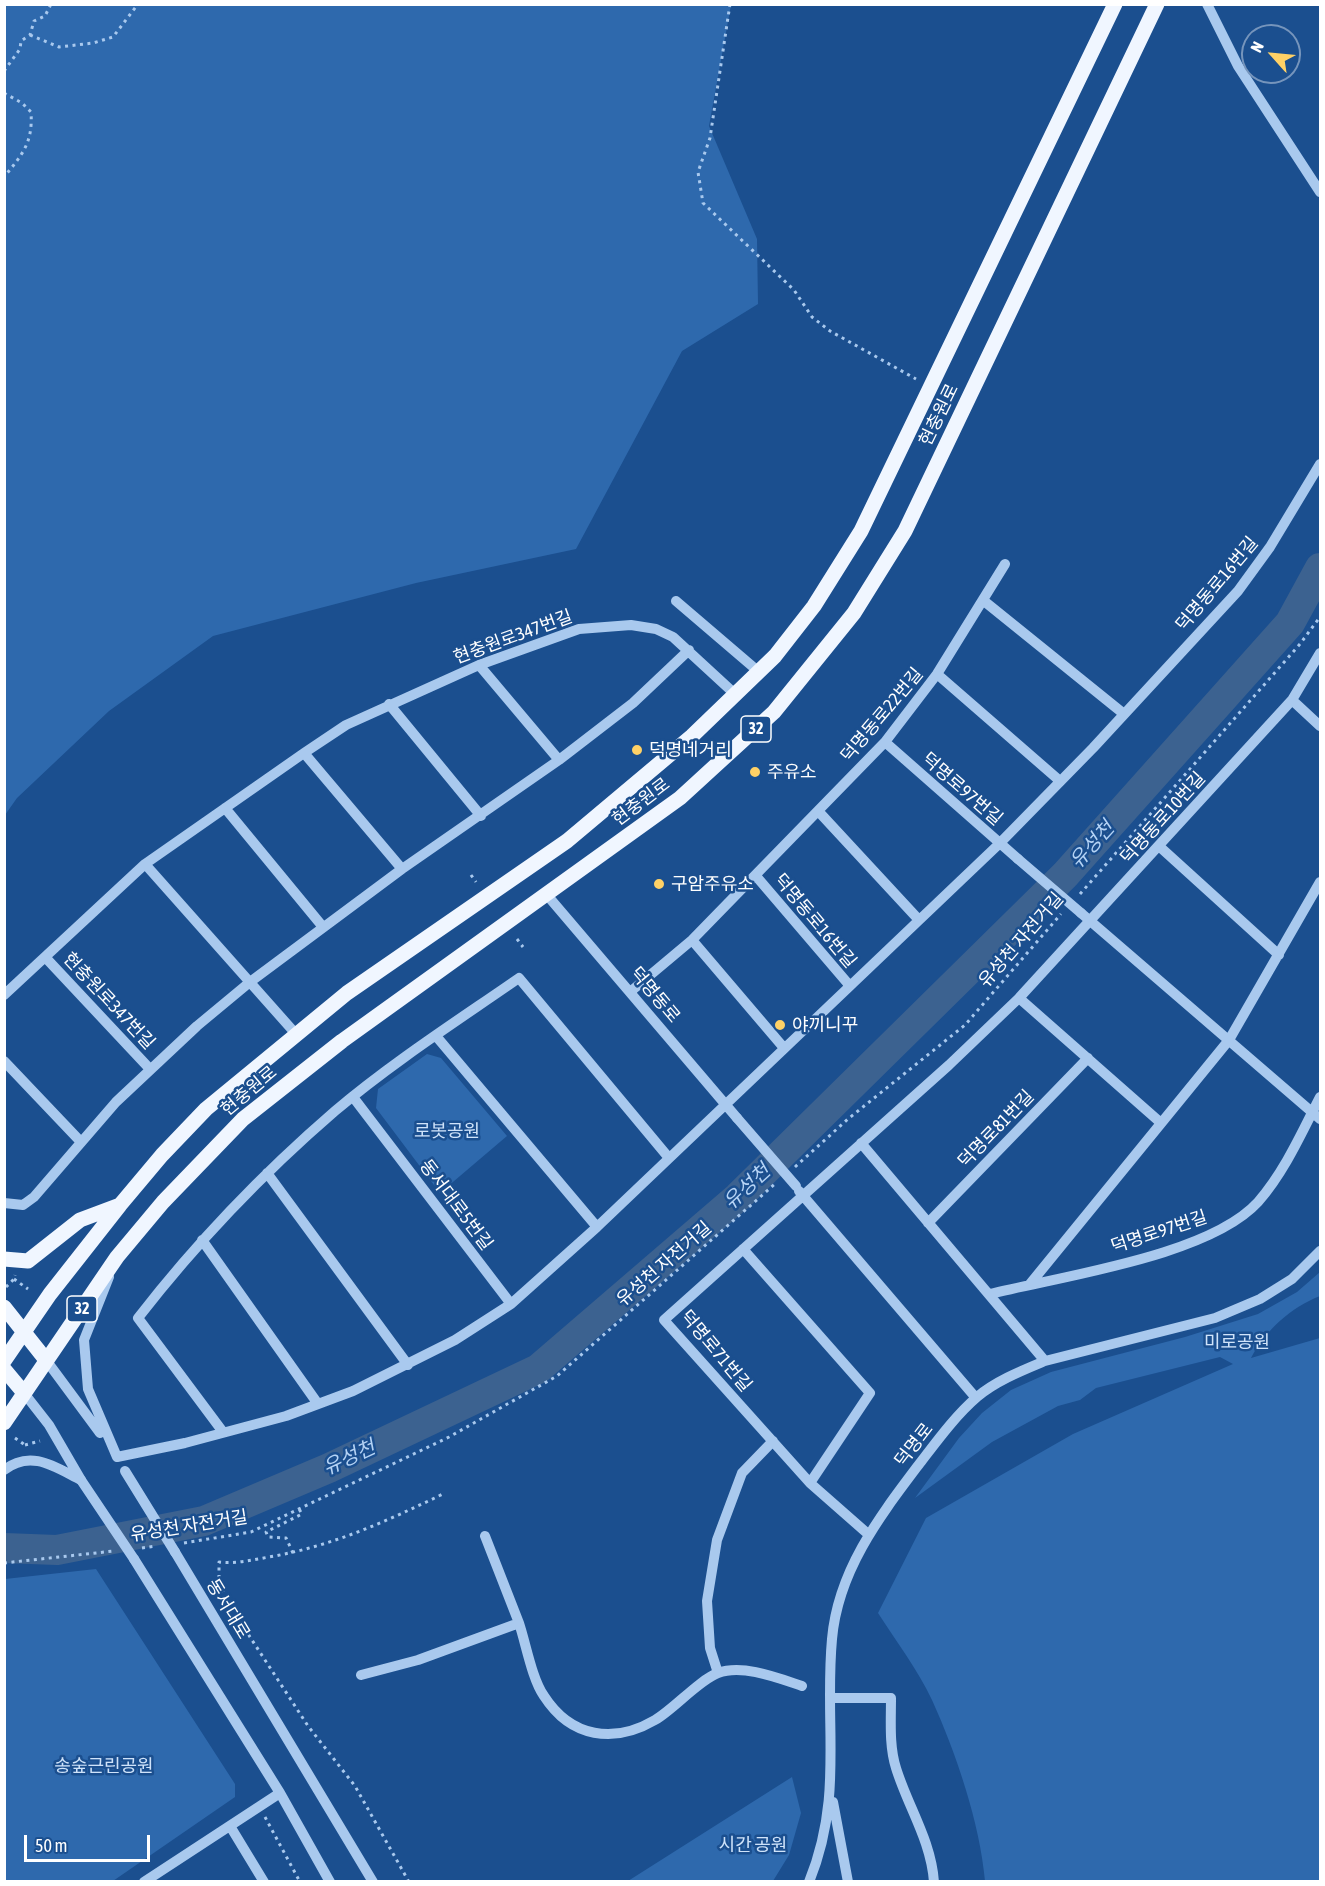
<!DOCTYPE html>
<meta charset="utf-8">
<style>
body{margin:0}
#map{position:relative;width:1325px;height:1886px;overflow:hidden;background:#1b4f8f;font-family:"Asap Condensed",sans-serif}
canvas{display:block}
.frame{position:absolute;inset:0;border:6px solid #fff;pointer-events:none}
.north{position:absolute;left:1241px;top:24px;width:60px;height:60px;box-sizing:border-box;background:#1b4f8f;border:2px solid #7695bc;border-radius:50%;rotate:297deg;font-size:16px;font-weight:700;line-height:24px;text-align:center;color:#fff}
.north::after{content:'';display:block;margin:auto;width:21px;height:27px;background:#ffd166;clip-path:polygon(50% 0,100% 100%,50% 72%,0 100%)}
.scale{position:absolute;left:24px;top:1835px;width:126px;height:27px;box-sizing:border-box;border:3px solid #fff;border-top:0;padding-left:8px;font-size:18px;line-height:21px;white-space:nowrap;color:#fff;-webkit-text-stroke:4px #1b4f8f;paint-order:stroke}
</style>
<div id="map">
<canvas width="1325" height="1886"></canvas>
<div class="frame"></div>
<div class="north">N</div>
<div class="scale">50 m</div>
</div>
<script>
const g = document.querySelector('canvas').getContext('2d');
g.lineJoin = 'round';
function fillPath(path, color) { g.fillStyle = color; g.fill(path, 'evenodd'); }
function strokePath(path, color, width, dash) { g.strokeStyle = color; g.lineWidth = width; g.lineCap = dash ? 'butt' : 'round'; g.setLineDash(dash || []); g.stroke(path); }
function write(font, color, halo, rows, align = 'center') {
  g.font = font + ' "Asap Condensed","Noto Sans KR",sans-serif'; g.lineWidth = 5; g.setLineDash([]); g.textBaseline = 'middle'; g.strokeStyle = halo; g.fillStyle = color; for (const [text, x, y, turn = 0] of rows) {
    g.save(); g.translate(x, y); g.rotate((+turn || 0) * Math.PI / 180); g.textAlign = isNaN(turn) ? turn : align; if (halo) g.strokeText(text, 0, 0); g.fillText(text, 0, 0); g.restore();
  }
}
fillPath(new Path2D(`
 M 5,4 L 731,5 L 709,126 L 757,239 L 758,304 L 682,351 L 576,549 L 416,583 L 213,636 L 109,711 L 17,798 L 5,815 Z
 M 427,1054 L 441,1058 L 507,1136 L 440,1193 L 376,1108 L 378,1089 Z
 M 1320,1272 L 1320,1296 C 1290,1308 1266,1330 1251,1358 L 1320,1338 L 1320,1881 L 985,1881 C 980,1823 956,1753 932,1700 C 918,1670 896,1641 878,1613 L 926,1518 L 1073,1434 L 1233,1364 L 1220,1357 L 1096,1388 L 1080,1400 L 1058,1406 L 992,1442 L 915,1498 L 959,1438 L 982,1413 L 1011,1390 L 1051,1372 L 1185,1337 L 1258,1314 L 1297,1292 Z
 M 96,1569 L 235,1784 L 235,1797 L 113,1881 L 5,1881 L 5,1579 Z
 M 792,1777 L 801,1813 L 789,1855 L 773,1881 L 628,1881 Z`), '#2e69ad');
strokePath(new Path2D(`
 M 4,1548 L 57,1550 L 204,1521 L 329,1468 L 538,1369 L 738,1197 L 1065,875 L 1290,623 L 1320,568`), '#3c6290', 30);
strokePath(new Path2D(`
 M 730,4 L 710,138 L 698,172 L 703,203 L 794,290 L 812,317 L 830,331 L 916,379
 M 30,35 L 59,47 L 93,43 L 113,37 L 138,4
 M 4,71 L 20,49 L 21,41 L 30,35 L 34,21 L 45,16 L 51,4
 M 4,93 L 22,103 L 31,112 C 33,142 23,154 4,177
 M 471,875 L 476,882
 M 1080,894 L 1300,644 L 1320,617
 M 517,939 L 523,947
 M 795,1167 L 848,1119 L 965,1025 L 1061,914
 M 14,1279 L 28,1289
 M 6,1287 L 14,1279 L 15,1275
 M 15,1438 L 25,1445
 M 25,1445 L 40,1441
 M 184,1543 L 251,1532 L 449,1437 L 557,1376 L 776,1183
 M 142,1548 L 156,1546
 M 293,1553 L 286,1538 L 268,1537 L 266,1532 L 302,1514 L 299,1509
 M 4,1563 L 114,1551
 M 265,1817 L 300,1882
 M 409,1882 L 355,1786 L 308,1726 L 250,1637 L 219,1584 L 219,1562 C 236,1564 252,1560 269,1557 C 333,1546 387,1521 445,1493`), '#a9c9ee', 3, [3, 4.5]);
strokePath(new Path2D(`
 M 1207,4 L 1238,66 L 1320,192
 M 676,601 L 759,672
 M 984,601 L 1124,714
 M 479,665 L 559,760
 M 937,674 L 1060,781
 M 1292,700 L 1320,726
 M 389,704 L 481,816
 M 885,742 L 1018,859
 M 304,753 L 402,869
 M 225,808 L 323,927
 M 819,812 L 919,920
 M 1160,847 L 1279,955
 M 145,864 L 295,1033
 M 756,876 L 850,986
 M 547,895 L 737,1118
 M 1081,913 L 1320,1119
 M 692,940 L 784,1048
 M 45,957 L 149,1068
 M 630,992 L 692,940 L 885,742 L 937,674 L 1005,564
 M 4,995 L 145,864 L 304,753 L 346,725 L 479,665 L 579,629 L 631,625 L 656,629 L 673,637 L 736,695
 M 1019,998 L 1161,1123
 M 436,1036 L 597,1227
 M 4,1061 L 81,1142
 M 353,1097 L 511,1304
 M 861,1143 L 1045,1361
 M 267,1173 L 408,1365
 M 799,1191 L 976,1398
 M 4,1203 L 23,1205 L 34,1197 L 116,1102 L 197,1026 L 250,982 L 402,869 L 559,760 L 633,703 L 689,650
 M 928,1223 L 1088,1058
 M 202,1240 L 318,1404
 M 743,1249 L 870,1393 L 810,1483
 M 109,1277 L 84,1340 L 88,1389 L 117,1457
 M 1030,1284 L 1229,1040 L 1320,882
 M 990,1294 C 1061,1276 1209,1256 1258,1202 C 1285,1171 1302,1132 1320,1097
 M 46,1360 L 100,1433
 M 24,1393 L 49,1425 L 81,1480
 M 223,1432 L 138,1318 C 197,1242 262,1174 335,1111 C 393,1062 457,1021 519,978 L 669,1158
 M 117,1457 L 185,1443 L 286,1416 L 353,1391 L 455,1340 L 511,1304 L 597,1227 L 850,986 L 999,844 L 1093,748 L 1238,591 L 1270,547 L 1320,464
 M 4,1470 C 31,1449 55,1467 81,1480
 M 868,1534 L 810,1483 L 664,1320 L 949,1065 L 1019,998 L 1292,700 L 1320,653
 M 485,1536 L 519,1623
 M 175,1552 L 373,1882
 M 134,1559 L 280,1793 L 330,1882
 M 718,1673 L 710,1648 L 707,1601 L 717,1540 L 742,1473 L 773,1441
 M 361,1675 L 418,1660 L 519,1623 C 526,1644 532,1679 544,1696 C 571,1738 614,1744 655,1720 C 674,1709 699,1680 718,1673 C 743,1664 778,1678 802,1686
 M 831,1698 L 891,1698 C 891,1721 889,1746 896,1768 C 908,1807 931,1840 934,1882
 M 833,1802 L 848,1882
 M 230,1826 L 264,1882
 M 144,1882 L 280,1793
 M 809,1882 C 844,1796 824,1726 832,1639 C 838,1570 880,1516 920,1463 C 937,1441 955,1416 977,1397 C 996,1381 1021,1371 1045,1361 L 1215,1318 L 1260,1299 L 1292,1279 L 1320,1251`), '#a9c9ee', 10);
strokePath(new Path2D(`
 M 4,1259 L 28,1261 L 80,1220 L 120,1205
 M 4,1307 L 46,1360
 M 4,1361 L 50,1294 L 120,1205 L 162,1155 L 206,1109 L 347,993 L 567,841 L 692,736 L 775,656 L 814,606 L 861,531 L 1115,4
 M 4,1369 L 24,1393
 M 4,1423 L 117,1257 L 163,1202 L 243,1119 L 342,1041 L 680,798 L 774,712 L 854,613 L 905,531 L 1157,4`), '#f0f6ff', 15);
strokePath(new Path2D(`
 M 1018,859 L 1081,913
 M 737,1118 L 796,1186
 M 125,1471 L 175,1552
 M 81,1480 L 134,1559`), '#a9c9ee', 10);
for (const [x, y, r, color] of [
 [637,750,6,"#ffd166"],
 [755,772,6,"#ffd166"],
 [659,884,6,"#ffd166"],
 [780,1025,6,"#ffd166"]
]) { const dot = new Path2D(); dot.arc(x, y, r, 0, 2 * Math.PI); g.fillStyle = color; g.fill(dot); strokePath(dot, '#1b4f8f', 2); }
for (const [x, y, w] of [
 [756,729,30],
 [82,1309,30]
]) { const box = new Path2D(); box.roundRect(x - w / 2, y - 13, w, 26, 4.5); g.fillStyle = '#1b4f8f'; g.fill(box); strokePath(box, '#fff', 1.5); }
write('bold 16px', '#fff', null, [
 ["32",756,729],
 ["32",82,1309]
]);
write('18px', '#fff', '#1b4f8f', [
 ["현충원로",939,415,-64],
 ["덕명동로16번길",1217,584,-50],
 ["현충원로347번길",513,637,-20],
 ["덕명동로22번길",882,715,-50],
 ["덕명로97번길",962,789,41],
 ["현충원로",641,802,-37],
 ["덕명동로10번길",1163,818,-48],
 ["덕명동로16번길",815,921,50],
 ["유성천 자전거길",1021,940,-49],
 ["덕명동로",655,995,50],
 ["현충원로347번길",109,1001,47],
 ["현충원로",249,1091,-40],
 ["덕명로81번길",996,1129,-46],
 ["동서대로5번길",456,1205,53],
 ["덕명로97번길",1159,1232,-18],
 ["유성천 자전거길",664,1264,-41],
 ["덕명로71번길",716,1351,50],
 ["덕명로",914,1445,-52],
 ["유성천 자전거길",189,1526,-9],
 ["동서대로",228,1609,59]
]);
write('18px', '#fff', '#1b4f8f', [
 ["덕명네거리",649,750],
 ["주유소",767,772],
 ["구암주유소",671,884],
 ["야끼니꾸",792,1025]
], 'left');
write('18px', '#cfe3fa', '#1b4f8f', [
 ["로봇공원",447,1131],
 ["미로공원",1237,1342],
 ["송숲근린공원",104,1766],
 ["시간 공원",753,1845]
]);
write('italic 20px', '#b5d3f5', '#1b4f8f', [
 ["유성천",1092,845,-48],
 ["유성천",747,1187,-43],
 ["유성천",349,1458,-25]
]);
</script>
